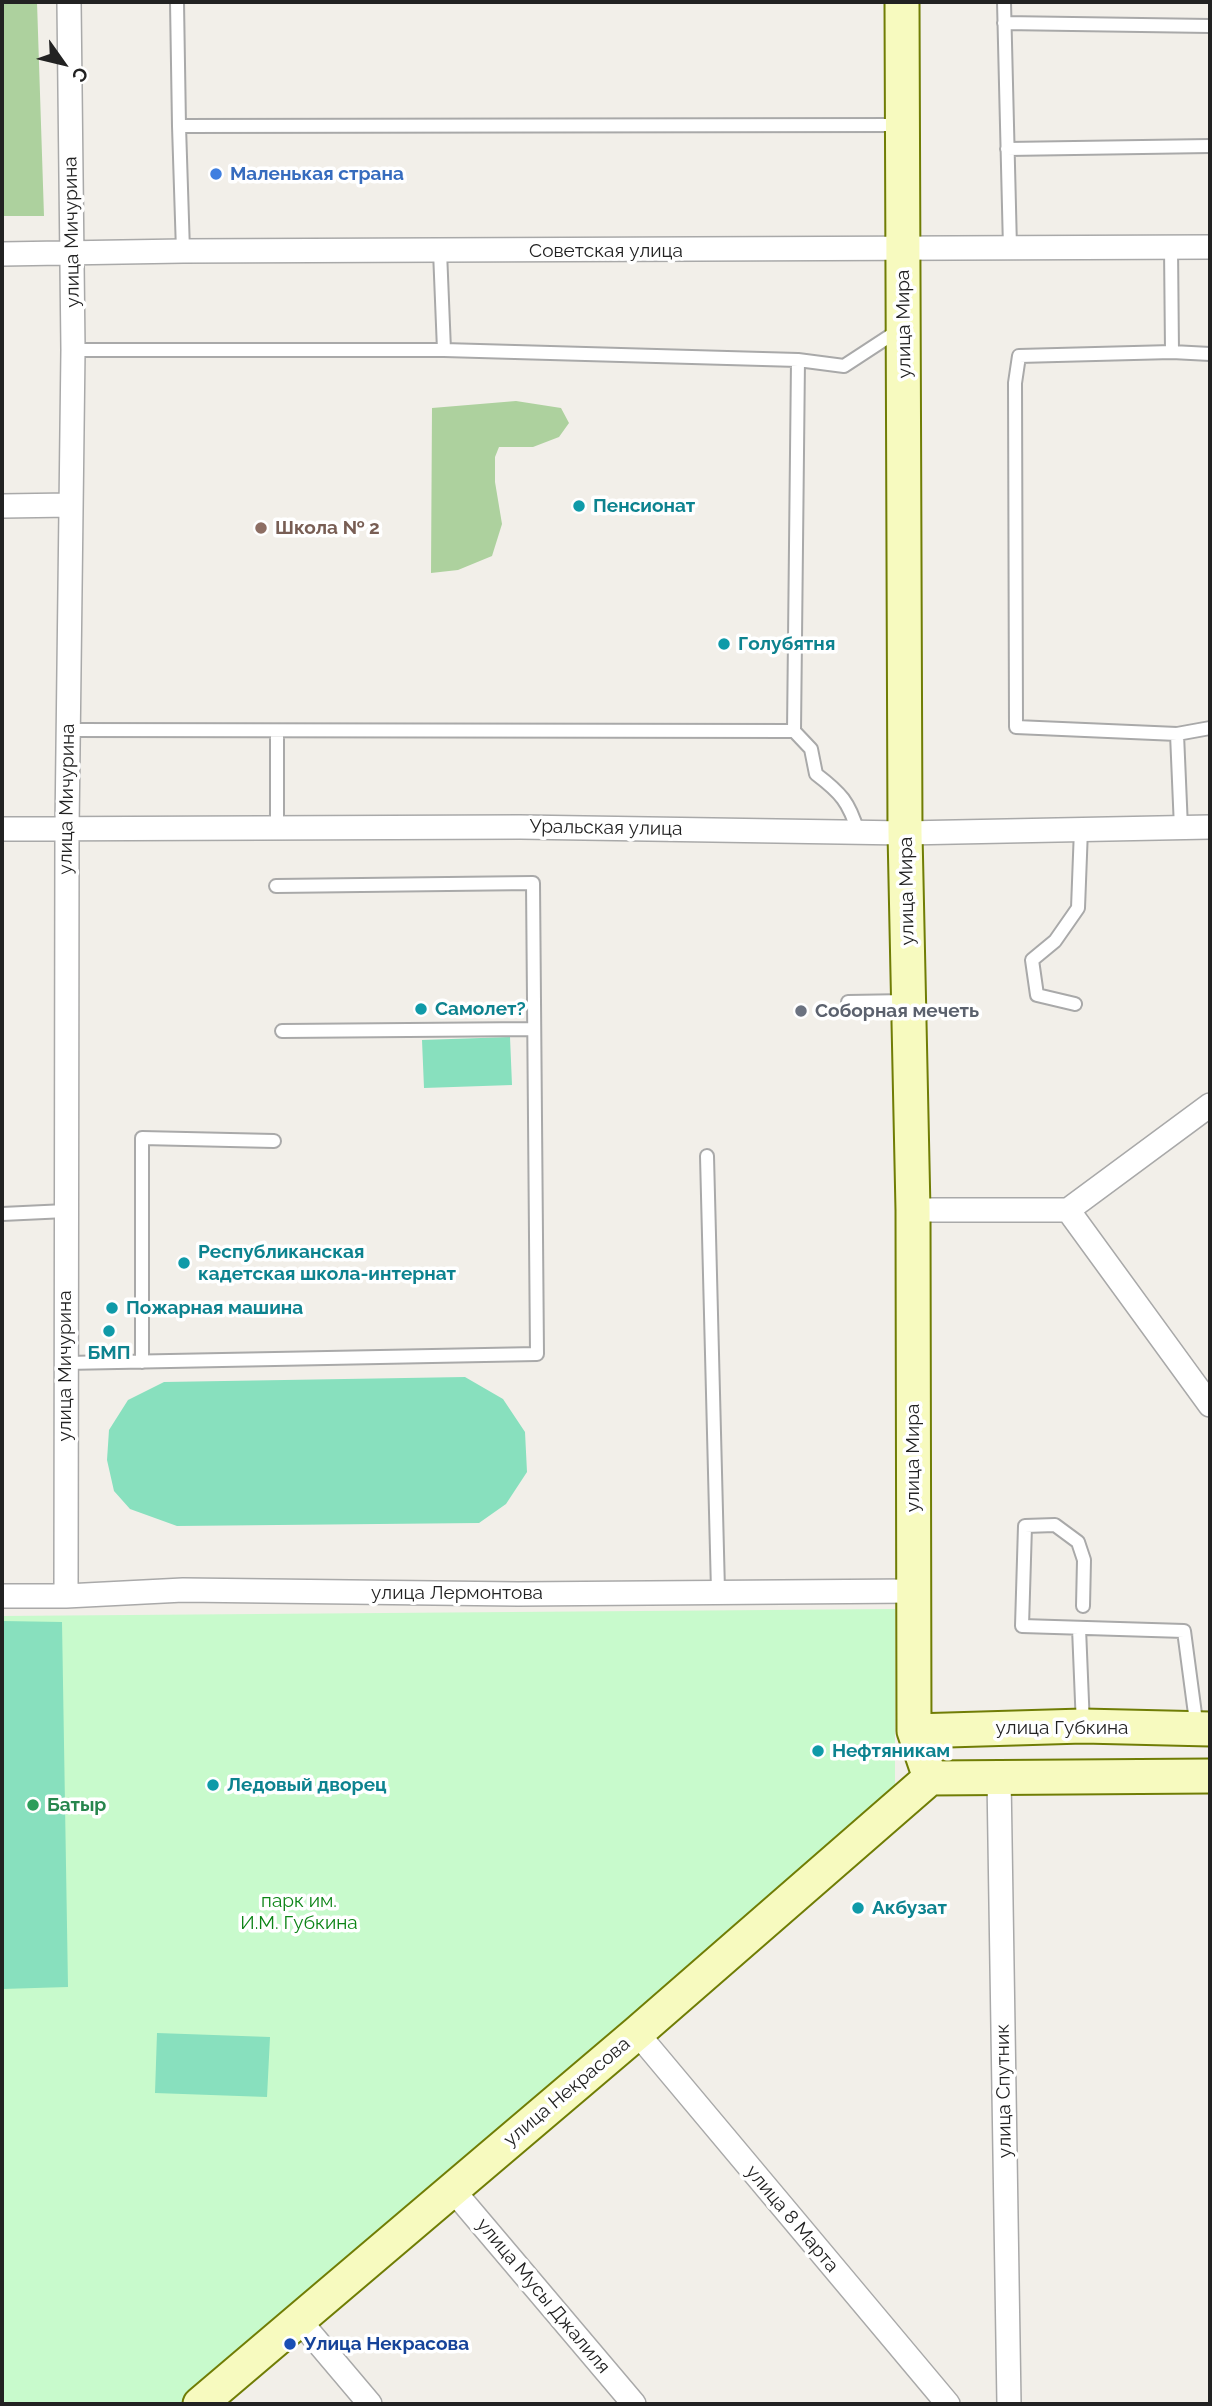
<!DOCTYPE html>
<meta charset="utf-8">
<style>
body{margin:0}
#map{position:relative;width:1212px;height:2406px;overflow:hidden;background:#f2efe9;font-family:Raleway,sans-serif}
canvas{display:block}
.frame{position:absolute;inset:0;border:4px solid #222;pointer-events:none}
.north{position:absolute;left:28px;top:28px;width:70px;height:70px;-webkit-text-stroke:5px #fff;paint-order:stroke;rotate:124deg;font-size:19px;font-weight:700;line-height:28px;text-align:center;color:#222}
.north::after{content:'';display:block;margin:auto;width:24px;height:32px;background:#222;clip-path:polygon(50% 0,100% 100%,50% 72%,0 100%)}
</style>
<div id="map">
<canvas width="1212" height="2406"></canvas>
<div class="frame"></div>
<div class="north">С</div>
</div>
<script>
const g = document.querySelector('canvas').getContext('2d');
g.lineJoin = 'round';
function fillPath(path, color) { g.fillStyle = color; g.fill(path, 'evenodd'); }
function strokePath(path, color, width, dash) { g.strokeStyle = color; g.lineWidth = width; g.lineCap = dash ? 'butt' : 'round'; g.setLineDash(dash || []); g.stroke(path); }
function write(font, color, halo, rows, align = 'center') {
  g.font = font + ' Raleway,sans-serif'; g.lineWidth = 7; g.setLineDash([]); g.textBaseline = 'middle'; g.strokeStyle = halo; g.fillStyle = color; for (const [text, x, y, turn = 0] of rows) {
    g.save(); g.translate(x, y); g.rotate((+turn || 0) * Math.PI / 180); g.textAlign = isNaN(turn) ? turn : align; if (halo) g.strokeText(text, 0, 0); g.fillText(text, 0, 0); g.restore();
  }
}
fillPath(new Path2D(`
 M 2,2 L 37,2 L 44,216 L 2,216 Z
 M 516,401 L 561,408 L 569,423 L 559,437 L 533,447 L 499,447 L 495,457 L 495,482 L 502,524 L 492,556 L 458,570 L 431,573 L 432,408 Z`), '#add19e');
fillPath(new Path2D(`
 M 895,1609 L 895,1787 L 447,2178 L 182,2404 L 2,2404 L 2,1616 Z`), '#c8facc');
fillPath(new Path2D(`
 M 510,1037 L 512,1085 L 424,1088 L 422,1040 Z
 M 465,1377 L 503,1399 L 525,1432 L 527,1472 L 506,1504 L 479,1523 L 177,1526 L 130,1509 L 114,1491 L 107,1460 L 109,1430 L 128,1400 L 164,1382 Z
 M 2,1621 L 62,1622 L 68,1987 L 2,1989 Z
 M 157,2033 L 270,2037 L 267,2097 L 155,2093 Z`), '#88e0be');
const lane = new Path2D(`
 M 177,2 L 179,126 L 902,125
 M 1004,2 L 1010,248
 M 1004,23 L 1210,26
 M 179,126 L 183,251
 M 1007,149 L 1210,146
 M 1171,247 L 1172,352 L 1019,356 L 1015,383 L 1016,727 L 1177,734 L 1181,828
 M 73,350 L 444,350
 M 1172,352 L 1210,354
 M 798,360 L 844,366 L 899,330
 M 68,730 L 794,731 L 798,360 L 444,350 L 440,251
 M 277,731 L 277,828
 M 794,731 L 811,749 L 816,774 C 841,793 849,802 858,832
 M 1177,734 L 1210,728
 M 848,1002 L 908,1001
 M 1075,1004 L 1037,995 L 1032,960 L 1055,941 L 1078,908 L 1081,829
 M 282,1031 L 534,1029
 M 707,1156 L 718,1591
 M 2,1214 L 66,1211
 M 142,1362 L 142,1138 L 274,1141
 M 65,1363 L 537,1354 L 533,883 L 276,886
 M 1083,1606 L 1084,1560 L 1078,1542 L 1055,1525 L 1025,1526 L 1022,1626 L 1184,1631 L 1197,1729
 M 1079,1628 L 1083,1726`);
const street = new Path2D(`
 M 2,254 L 183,251 L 1210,247
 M 2,506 L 71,505
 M 2,829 L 520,827 L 905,833 L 1210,827
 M 913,1210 L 1068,1210
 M 1068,1210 L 1210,1405
 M 1068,1210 L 1210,1105
 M 2,1596 L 66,1596 L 183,1590 L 518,1594 L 913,1591
 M 66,1596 L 67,828 L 73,350 L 69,2
 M 999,1778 L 1009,2404
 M 637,2033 L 948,2404
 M 452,2189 L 634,2404
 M 299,2320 L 370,2404`);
const secondary = new Path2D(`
 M 902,2 L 905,833 L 913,1210 L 914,1731 L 930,1778
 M 914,1731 L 1083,1726 L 1210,1729
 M 930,1778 L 1210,1776
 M 200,2404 L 637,2033 L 930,1778`);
strokePath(lane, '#a9a9a9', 16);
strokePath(street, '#a9a9a9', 26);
strokePath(secondary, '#707d05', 37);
strokePath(lane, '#fff', 12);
strokePath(street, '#fff', 23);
strokePath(secondary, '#f7fabf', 33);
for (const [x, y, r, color] of [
 [216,174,7,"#3f7fe0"],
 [579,506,7,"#0f9aa8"],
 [261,528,7,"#8d6e63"],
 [724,644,7,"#0f9aa8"],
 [421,1009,7,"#0f9aa8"],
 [801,1011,7,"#6b7280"],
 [184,1263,7,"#0f9aa8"],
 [112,1308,7,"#0f9aa8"],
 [109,1331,7,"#0f9aa8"],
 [818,1751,7,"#0f9aa8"],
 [213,1785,7,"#0f9aa8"],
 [33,1805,7,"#2e9e5b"],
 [858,1908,7,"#0f9aa8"],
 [290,2344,7,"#1a4fb4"]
]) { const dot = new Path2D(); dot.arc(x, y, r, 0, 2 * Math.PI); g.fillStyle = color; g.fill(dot); strokePath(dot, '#fff', 2.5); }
write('bold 19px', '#366cbe', '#fff', [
 ["Маленькая страна",230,174]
], 'left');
write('19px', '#222', '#fff', [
 ["улица Мичурина",72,232,-91],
 ["Советская улица",606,251],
 ["улица Мира",904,324,-91],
 ["улица Мичурина",67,799,-89],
 ["Уральская улица",606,828,1],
 ["улица Мира",907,891,-91],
 ["улица Мичурина",65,1366,-90],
 ["улица Мира",913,1458,-90],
 ["улица Лермонтова",457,1593],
 ["улица Губкина",1062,1728],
 ["улица Спутник",1004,2091,-91],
 ["улица Некрасова",567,2092,-40],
 ["улица 8 Марта",792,2219,50],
 ["улица Мусы Джалиля",543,2296,50]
]);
write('bold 19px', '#0d838f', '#fff', [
 ["Пенсионат",593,506],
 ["Голубятня",738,644],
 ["Самолет?",435,1009],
 ["Республиканская",198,1252],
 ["кадетская школа-интернат",198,1274],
 ["Пожарная машина",126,1308],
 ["БМП",109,1353,"center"],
 ["Нефтяникам",832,1751],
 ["Ледовый дворец",227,1785],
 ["Акбузат",872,1908]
], 'left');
write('bold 19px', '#785e54', '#fff', [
 ["Школа № 2",275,528]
], 'left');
write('bold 19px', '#5b616d', '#fff', [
 ["Соборная мечеть",815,1011]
], 'left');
write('bold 19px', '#27864d', '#fff', [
 ["Батыр",47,1805]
], 'left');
write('19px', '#0c8416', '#fff', [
 ["парк им.",299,1901],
 ["И.М. Губкина",299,1923]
]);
write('bold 19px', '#164399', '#fff', [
 ["Улица Некрасова",304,2344]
], 'left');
</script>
